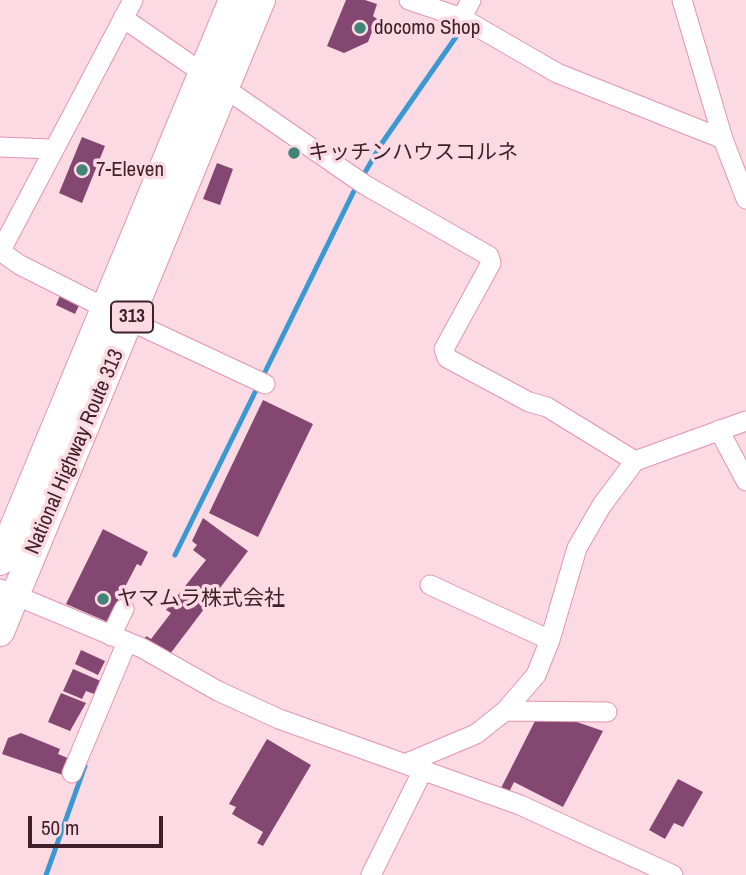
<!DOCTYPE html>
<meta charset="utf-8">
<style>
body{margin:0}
#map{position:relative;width:746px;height:875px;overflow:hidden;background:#fcdae3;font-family:"Archivo Narrow",sans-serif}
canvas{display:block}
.scale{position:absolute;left:28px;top:816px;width:135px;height:32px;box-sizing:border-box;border:4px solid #3e1f2a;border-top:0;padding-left:9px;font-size:21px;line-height:24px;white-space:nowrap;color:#3e1f2a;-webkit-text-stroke:5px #fcdae3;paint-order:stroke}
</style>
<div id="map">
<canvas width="746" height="875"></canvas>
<div class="scale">50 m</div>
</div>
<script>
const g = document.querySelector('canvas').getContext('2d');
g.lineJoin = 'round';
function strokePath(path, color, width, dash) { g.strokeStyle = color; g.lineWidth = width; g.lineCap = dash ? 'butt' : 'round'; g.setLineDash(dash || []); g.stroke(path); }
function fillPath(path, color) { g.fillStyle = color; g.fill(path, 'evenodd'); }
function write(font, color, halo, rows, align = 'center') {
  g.font = font + ' "Archivo Narrow","Noto Sans JP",sans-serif'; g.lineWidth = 7; g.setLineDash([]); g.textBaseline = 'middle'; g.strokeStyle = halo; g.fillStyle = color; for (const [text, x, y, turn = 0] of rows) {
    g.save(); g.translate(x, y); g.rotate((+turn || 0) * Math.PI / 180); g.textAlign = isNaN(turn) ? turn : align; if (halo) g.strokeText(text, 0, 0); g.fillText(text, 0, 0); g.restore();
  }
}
strokePath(new Path2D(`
 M 175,555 L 353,193 L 382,143 L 465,24
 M 46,875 L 85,766`), '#3b99d1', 5);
fillPath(new Path2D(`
 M 346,0 L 365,0 L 377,4 L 373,16 L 377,19 L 368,42 L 344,53 L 327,46 Z
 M 82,137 L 105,146 L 82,203 L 59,193 Z
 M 217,163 L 233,169 L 220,205 L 203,199 Z
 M 62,291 L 82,299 L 75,314 L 56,305 Z
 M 263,400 L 313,424 L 258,537 L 209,513 Z
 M 203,518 L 248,551 L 170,654 L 144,640 L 146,636 L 151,639 L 171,613 L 166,610 L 206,560 L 193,550 L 197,545 L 192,541 Z
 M 103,529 L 148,552 L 141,566 L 137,564 L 114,608 L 110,623 L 66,604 Z
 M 81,650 L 105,661 L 98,675 L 75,664 Z
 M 73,669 L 103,682 L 97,695 L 86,691 L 82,699 L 63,691 Z
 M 61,693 L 86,703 L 70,731 L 48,722 Z
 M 535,721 L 574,721 L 603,731 L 563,807 L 514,782 L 509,792 L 501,788 Z
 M 21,733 L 60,749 L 58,754 L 70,759 L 63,775 L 2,754 L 8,738 Z
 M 267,739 L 311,765 L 263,846 L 257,843 L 263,832 L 232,814 L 236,807 L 229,804 Z
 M 678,779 L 703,792 L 683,827 L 674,823 L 665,839 L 649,830 Z`), '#834771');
const minor = new Path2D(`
 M 409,0 L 462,18 L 557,73 L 723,139
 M 682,0 L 723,139 L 746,199
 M 123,18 L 365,185 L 489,256 L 491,263 L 444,349 L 447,358 L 529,402 L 547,407 L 635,461 L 746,421
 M 462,18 L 471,0
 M 0,147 L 51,149
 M 0,251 L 20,265 L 143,327 L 265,384
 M 0,252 L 133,0
 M 719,430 L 746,481
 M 430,585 L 550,640
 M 0,589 L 142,648 L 218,691 L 279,719 L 520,805 L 673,875
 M 111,636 L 124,609
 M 505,711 L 607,712
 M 407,763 L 476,734 L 505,711 L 536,675 L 550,640 L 577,548 L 602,505 L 635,461
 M 72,773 L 127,642
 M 371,875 L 423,770`);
const highway = new Path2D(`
 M 0,561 L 233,0
 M 0,632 L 261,0`);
strokePath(minor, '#e395ae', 21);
strokePath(highway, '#e395ae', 30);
strokePath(minor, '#fff', 19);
strokePath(highway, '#fff', 28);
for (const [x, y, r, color] of [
 [360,28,7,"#428578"],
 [294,153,7,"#428578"],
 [82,170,7,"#428578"],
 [103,599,7,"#428578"]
]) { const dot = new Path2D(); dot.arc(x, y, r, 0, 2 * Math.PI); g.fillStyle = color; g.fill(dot); strokePath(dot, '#fcdae3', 2.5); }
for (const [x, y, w] of [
 [132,317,42]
]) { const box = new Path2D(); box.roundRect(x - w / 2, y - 15.5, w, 31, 5); g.fillStyle = '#fcdae3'; g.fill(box); strokePath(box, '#3e1f2a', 2); }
write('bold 19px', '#3e1f2a', null, [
 ["313",132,317]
]);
write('21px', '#3e1f2a', '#fcdae3', [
 ["docomo Shop",374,28],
 ["キッチンハウスコルネ",308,153],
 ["7-Eleven",96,170],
 ["ヤマムラ株式会社",117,599]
], 'left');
write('21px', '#3e1f2a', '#fcdae3', [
 ["National Highway Route 313",75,452,-67]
]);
</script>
